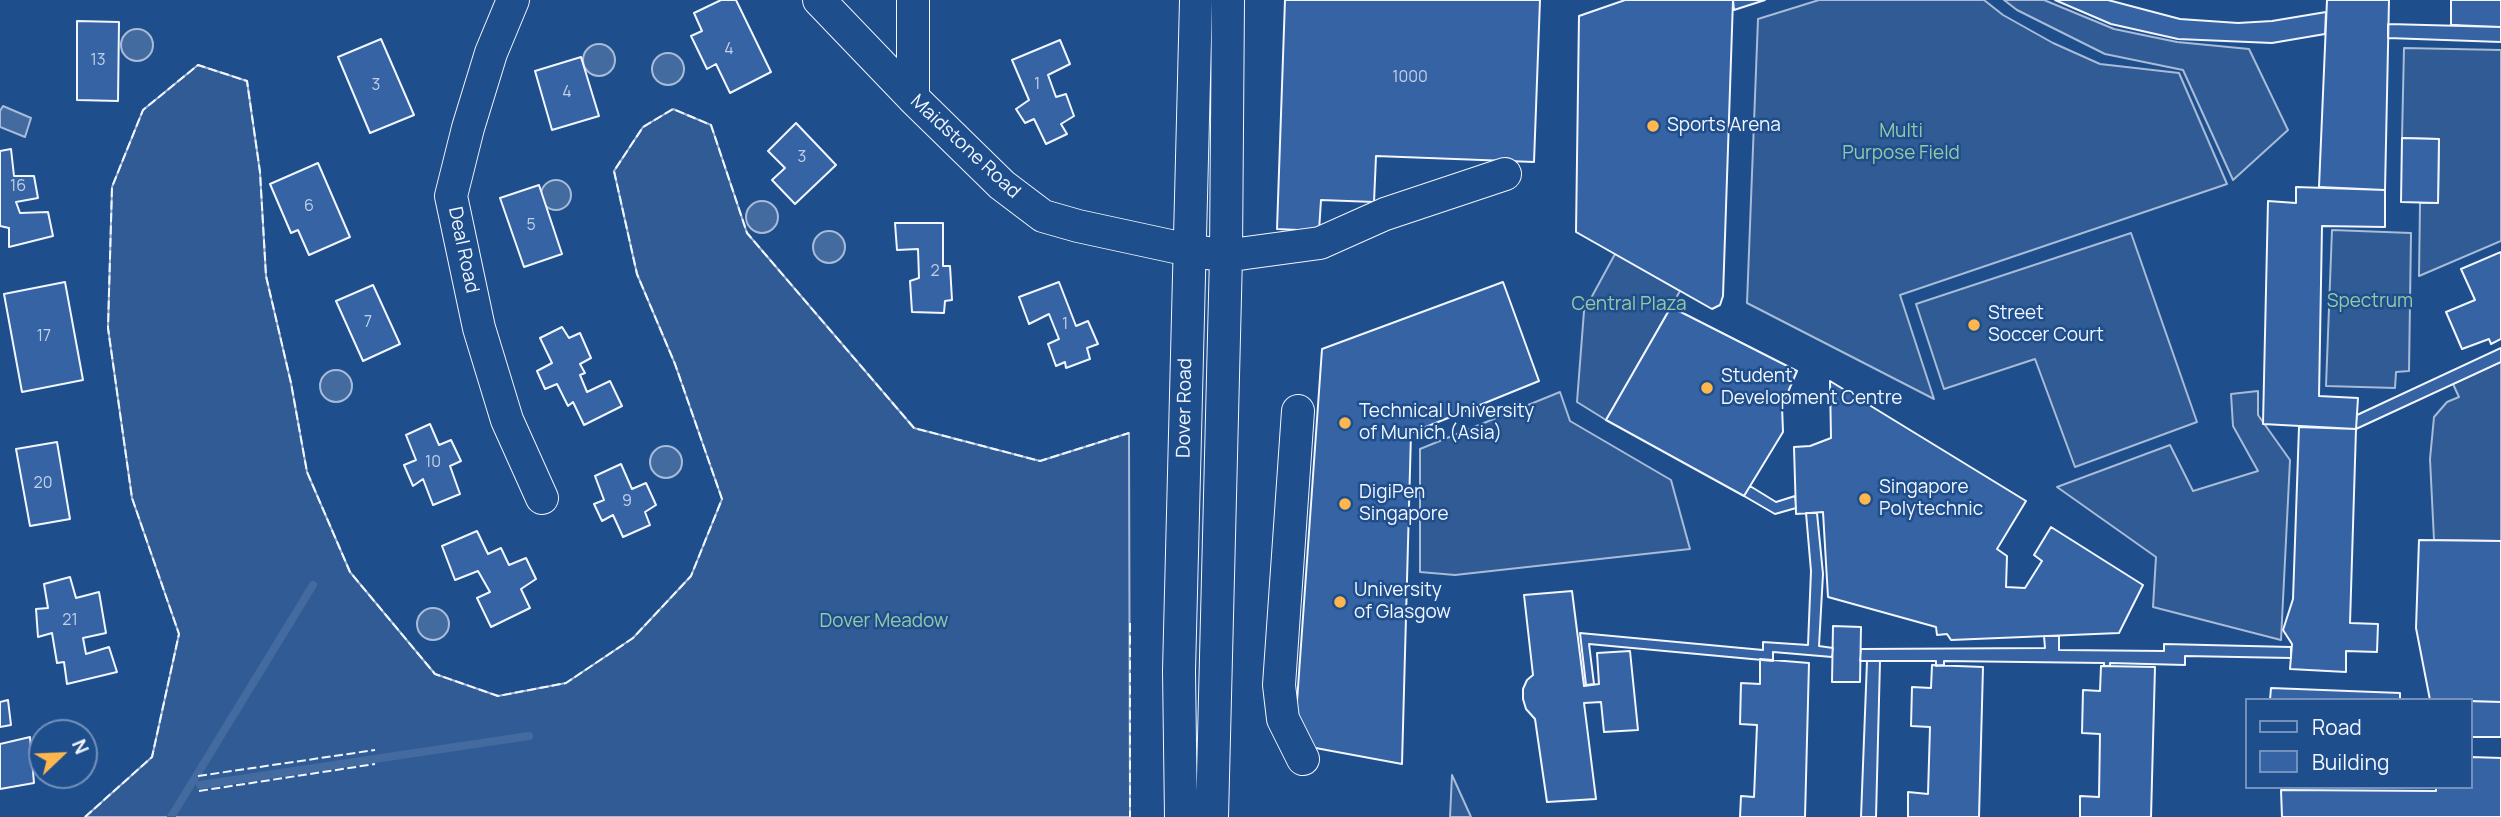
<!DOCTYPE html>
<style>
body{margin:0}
#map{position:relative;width:2501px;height:817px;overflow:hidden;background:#1f4e8c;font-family:Manrope,sans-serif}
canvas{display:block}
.legend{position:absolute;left:2245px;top:698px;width:228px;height:91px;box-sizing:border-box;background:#1f4e8c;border:2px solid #7391ba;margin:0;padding:9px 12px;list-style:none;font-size:21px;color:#f2f6ff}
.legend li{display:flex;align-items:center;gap:14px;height:35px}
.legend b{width:35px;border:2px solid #7391ba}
.north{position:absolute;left:28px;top:719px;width:70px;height:70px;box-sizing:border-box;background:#1f4e8c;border:2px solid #7391ba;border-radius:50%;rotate:67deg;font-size:19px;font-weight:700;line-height:28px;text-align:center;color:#f2f6ff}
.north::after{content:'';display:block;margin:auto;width:24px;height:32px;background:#ffb74d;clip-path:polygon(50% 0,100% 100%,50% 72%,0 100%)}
</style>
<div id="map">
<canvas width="2501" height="817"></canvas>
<ul class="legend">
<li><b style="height:9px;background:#1f4e8c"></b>Road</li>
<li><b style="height:19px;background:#3563a3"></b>Building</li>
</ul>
<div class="north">N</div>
</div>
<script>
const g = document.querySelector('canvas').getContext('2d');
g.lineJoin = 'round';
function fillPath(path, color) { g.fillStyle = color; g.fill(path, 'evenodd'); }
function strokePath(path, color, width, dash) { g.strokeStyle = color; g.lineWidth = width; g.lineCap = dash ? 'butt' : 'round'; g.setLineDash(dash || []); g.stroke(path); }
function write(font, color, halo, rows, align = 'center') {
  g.font = font + ' Manrope,sans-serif'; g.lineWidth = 5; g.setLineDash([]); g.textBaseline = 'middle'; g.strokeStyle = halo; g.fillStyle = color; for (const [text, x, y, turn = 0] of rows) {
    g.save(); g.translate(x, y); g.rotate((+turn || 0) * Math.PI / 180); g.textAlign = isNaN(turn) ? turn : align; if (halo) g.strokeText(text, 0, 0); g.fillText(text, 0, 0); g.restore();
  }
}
const built = new Path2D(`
 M 1819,0 L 1984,0 L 2003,15 L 2053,43 L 2100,64 L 2179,73 L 2227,184 L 1900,295 L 1934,399 L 1747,303 L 1758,19 Z
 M 2004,0 L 2044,0 L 2114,29 L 2177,42 L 2249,49 L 2288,130 L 2233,180 L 2183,70 L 2105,54 L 2017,10 Z
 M 2404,48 L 2501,50 L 2501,241 L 2419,276 L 2420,203 L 2438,203 L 2439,139 L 2402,138 Z
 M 198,65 L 247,81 L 260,172 L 266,276 L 291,383 L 307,472 L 350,572 L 435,674 L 498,696 L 566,683 L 633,638 L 691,576 L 722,499 L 675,364 L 637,274 L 614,171 L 643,127 L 673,109 L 711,125 L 747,233 L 914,428 L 1040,461 L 1129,433 L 1130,817 L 85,817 L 152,757 L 179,634 L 132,498 L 108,328 L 112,187 L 143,110 Z
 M 2332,230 L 2411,233 L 2409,371 L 2396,372 L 2395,388 L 2326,386 Z
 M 2131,233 L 2197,422 L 2075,467 L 2035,359 L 1944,389 L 1916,304 Z
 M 1615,254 L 1680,291 L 1606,420 L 1577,402 L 1584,311 Z
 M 2501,362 L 2501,541 L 2434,540 L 2430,459 L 2434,417 L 2447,402 L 2459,397 L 2453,384 Z
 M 2258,391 L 2258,415 L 2290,460 L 2281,640 L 2153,607 L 2156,557 L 2057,487 L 2170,445 L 2193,491 L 2258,471 L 2233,426 L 2231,394 Z
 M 1560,392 L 1570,421 L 1671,480 L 1690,549 L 1455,575 L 1420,572 L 1420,449 Z
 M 1452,775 L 1471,817 L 1450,817 Z`);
fillPath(built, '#305b95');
strokePath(built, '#a8bbd7', 2);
const water = new Path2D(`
 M121 45a16 16 0 1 1 32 0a16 16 0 1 1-32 0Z
 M583 60a16 16 0 1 1 32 0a16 16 0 1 1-32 0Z
 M652 69a16 16 0 1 1 32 0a16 16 0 1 1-32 0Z
 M 3,106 L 31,118 L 25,137 L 0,127 L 0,111 Z
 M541 195a15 15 0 1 1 30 0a15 15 0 1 1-30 0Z
 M746 217a16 16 0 1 1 32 0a16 16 0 1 1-32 0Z
 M813 247a16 16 0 1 1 32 0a16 16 0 1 1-32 0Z
 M320 386a16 16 0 1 1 32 0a16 16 0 1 1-32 0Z
 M650 462a16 16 0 1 1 32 0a16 16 0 1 1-32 0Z
 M417 624a16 16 0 1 1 32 0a16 16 0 1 1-32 0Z`);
fillPath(water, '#446ba0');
strokePath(water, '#a8bbd7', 2);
strokePath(new Path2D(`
 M 200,785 L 529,736
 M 171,817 L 313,585`), '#446ba0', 8);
const building = new Path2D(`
 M 721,0 L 736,0 L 771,72 L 730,93 L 716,64 L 707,69 L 691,36 L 702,31 L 694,13 Z
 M 1285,0 L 1540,0 L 1534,162 L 1376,156 L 1374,202 L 1321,200 L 1319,231 L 1277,229 Z
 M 1625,0 L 1733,0 L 1723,296 L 1720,305 L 1712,309 L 1576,232 L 1579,16 Z
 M 1733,0 L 1765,0 L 1734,10 Z
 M 2055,0 L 2108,0 L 2180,19 L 2238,23 L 2272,21 L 2326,12 L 2325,34 L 2272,43 L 2178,39 L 2111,24 Z
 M 2327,0 L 2389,0 L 2385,190 L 2319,187 Z
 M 2451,0 L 2501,0 L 2501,27 L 2451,25 Z
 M 77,21 L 119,22 L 118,101 L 77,100 Z
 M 2388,24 L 2501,27 L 2501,42 L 2388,38 Z
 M 381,39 L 414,115 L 370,133 L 338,57 Z
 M 1060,40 L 1070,64 L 1048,75 L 1056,97 L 1066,94 L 1074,116 L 1061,124 L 1067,134 L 1046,144 L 1034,119 L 1025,123 L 1016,109 L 1029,100 L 1012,60 Z
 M 581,57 L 599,116 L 552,130 L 535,71 Z
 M 796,123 L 836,165 L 795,204 L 772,180 L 785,168 L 768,151 Z
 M 2402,138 L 2439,139 L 2438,203 L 2401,202 Z
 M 11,149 L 14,176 L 34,176 L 38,198 L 16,202 L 20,213 L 48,212 L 53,236 L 9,247 L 9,228 L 0,226 L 0,151 Z
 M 318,163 L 350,237 L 309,255 L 298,230 L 291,233 L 270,184 Z
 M 539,185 L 562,254 L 524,267 L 500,198 Z
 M 2296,187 L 2385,190 L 2385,227 L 2322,226 L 2319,396 L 2358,398 L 2356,429 L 2263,424 L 2268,201 L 2296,203 Z
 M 895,223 L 943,223 L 943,266 L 950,266 L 952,300 L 945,301 L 944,313 L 912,312 L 910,281 L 919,278 L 918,249 L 897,250 Z
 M 2501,252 L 2501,339 L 2491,344 L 2489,339 L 2462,349 L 2446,312 L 2475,300 L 2461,269 Z
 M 65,282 L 83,380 L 22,392 L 4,294 Z
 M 1059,282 L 1076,326 L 1088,321 L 1098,344 L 1087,348 L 1090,359 L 1066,368 L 1065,362 L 1056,366 L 1048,344 L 1059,339 L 1049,314 L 1029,324 L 1019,297 Z
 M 1503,282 L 1539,381 L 1411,433 L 1402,764 L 1294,744 L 1322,349 Z
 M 373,285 L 400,344 L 363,361 L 336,301 Z
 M 1671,307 L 1797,371 L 1782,406 L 1783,432 L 1744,496 L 1606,420 Z
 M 562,327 L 569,338 L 580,333 L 591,358 L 580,364 L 585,373 L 580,375 L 587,392 L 610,381 L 622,406 L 584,425 L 573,402 L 568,406 L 557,384 L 545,389 L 537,371 L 552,363 L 540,338 Z
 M 2501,348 L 2501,362 L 2356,429 L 2357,415 Z
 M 1830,381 L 2026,501 L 1997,549 L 2007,556 L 2006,587 L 2025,588 L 2042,561 L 2034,555 L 2051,527 L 2143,585 L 2119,633 L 1951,640 L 1947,634 L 1937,635 L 1936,627 L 1828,597 L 1823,512 L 1796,514 L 1794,447 L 1810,446 L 1831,438 Z
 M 430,424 L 439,445 L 451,440 L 461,461 L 450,466 L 460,494 L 433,505 L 423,479 L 413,486 L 404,465 L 416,460 L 406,435 Z
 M 2299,427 L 2356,429 L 2350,623 L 2378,624 L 2377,652 L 2346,651 L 2346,672 L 2290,669 L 2292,644 L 2283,630 L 2293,599 Z
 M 57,442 L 70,519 L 30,526 L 16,449 Z
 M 621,464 L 632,489 L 646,483 L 656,505 L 645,512 L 650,525 L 623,537 L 613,515 L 602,521 L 594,504 L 604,500 L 595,476 Z
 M 1750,486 L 1776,502 L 1795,496 L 1796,508 L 1775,514 L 1744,496 Z
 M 1806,513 L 1817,513 L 1823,574 L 1819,646 L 1833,648 L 1832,657 L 1773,652 L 1773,661 L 1589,644 L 1594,684 L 1586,685 L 1580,633 L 1763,650 L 1763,642 L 1808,645 L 1811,571 Z
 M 477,531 L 488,554 L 501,548 L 509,565 L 526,558 L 536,579 L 521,589 L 530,608 L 491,627 L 477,598 L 490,592 L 478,571 L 455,580 L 442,546 Z
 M 2419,540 L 2501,541 L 2501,702 L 2430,700 L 2416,628 Z
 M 70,577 L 76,598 L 99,592 L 106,633 L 83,638 L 86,654 L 109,647 L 117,672 L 67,684 L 64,662 L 57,663 L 52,633 L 38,637 L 36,609 L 48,608 L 44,584 Z
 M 1572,591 L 1584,686 L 1599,684 L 1597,653 L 1630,651 L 1638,730 L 1604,732 L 1601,702 L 1584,703 L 1596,799 L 1547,802 L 1535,719 L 1526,709 L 1523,699 L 1523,689 L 1527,680 L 1533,675 L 1524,595 Z
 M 1833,626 L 1861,627 L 1860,682 L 1832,682 Z
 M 2044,636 L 2059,636 L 2059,650 L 2164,651 L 2164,644 L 2291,647 L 2291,658 L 2185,656 L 2185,665 L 2110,663 L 2110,666 L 2104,666 L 2104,663 L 1944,661 L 1944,665 L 1936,666 L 1936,661 L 1860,661 L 1861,649 L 2045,648 Z
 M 1760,659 L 1809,663 L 1805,817 L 1740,817 L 1741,796 L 1754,797 L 1757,725 L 1740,724 L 1741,683 L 1760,684 Z
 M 1867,661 L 1880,661 L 1876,817 L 1861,817 Z
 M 1932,665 L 1983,667 L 1979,817 L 1908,817 L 1908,792 L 1928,794 L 1930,727 L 1911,726 L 1912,687 L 1931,688 Z
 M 2101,666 L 2155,667 L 2151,817 L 2080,817 L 2080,796 L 2099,797 L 2100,734 L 2082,733 L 2083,690 L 2100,691 Z
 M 2271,688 L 2400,693 L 2400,700 L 2270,700 Z
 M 8,700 L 11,725 L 0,727 L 0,702 Z
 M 2471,701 L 2501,702 L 2501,737 L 2471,737 Z
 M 30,737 L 34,783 L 0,789 L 0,744 Z
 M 2471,757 L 2501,758 L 2501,817 L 2282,817 L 2281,790 L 2436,791 L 2436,787 L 2471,787 Z`);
fillPath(building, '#3563a3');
strokePath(building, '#f2f6ff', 2);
const minor = new Path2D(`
 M 513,0 L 491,53 L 468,128 L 451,196 L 479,328 L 507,420 L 542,498
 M 819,0 L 913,98 L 1002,185 L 1043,216 L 1078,226 L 1189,250 L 1226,256 L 1246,253 L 1320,243 L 1385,214 L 1505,174
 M 913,98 L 913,0
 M 1298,411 L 1279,685 L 1283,719 L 1303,759
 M 1181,817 L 1179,671 L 1196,0
 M 1212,817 L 1226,256 L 1228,0`);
strokePath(minor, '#f2f6ff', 34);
strokePath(minor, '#1f4e8c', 32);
strokePath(new Path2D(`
 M 1130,623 L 1130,817
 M 198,776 L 375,750
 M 199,791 L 375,764
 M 85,817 L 152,757 L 179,634 L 132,498 L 108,328 L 112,187 L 143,110 L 198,65 L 247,81 L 260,172 L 266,276 L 291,383 L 307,472 L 350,572 L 435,674 L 498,696 L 566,683 L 633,638 L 691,576 L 722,499 L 675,364 L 637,274 L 614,171 L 643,127 L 673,109 L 711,125 L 747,233 L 914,428 L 1040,461 L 1129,433`), '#f2f6ff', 2, [9, 3.5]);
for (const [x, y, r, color] of [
 [1653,126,7,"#ffb74d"],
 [1974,325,7,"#ffb74d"],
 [1707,388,7,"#ffb74d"],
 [1345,423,7,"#ffb74d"],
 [1865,499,7,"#ffb74d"],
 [1345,504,7,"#ffb74d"],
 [1340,602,7,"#ffb74d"]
]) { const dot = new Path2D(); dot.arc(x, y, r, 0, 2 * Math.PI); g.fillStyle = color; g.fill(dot); strokePath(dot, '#1f4e8c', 2.5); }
write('16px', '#c3d1e8', null, [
 ["4",729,50],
 ["13",98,61],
 ["1000",1410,78],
 ["1",1037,85],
 ["3",376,86],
 ["4",567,93],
 ["3",802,158],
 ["16",18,187],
 ["6",309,207],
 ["5",531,226],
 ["2",935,272],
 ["7",368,323],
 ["1",1065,325],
 ["17",44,337],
 ["10",433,463],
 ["20",43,484],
 ["9",627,502],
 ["21",70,621]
]);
write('19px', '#f2f6ff', '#1f4e8c', [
 ["Sports Arena",1667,126],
 ["Street",1988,314],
 ["Soccer Court",1988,336],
 ["Student",1721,377],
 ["Development Centre",1721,399],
 ["Technical University",1359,412],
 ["of Munich (Asia)",1359,434],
 ["Singapore",1879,488],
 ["Polytechnic",1879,510],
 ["DigiPen",1359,493],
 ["Singapore",1359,515],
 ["University",1354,591],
 ["of Glasgow",1354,613]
], 'left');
write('19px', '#97c8a6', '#1f4e8c', [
 ["Multi",1901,132],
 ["Purpose Field",1901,154],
 ["Spectrum",2370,302],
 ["Central Plaza",1629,305],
 ["Dover Meadow",884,622]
]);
write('19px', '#f2f6ff', '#1f4e8c', [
 ["Maidstone Road",965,147,43],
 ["Deal Road",463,250,78],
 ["Dover Road",1185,408,-89]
]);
</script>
